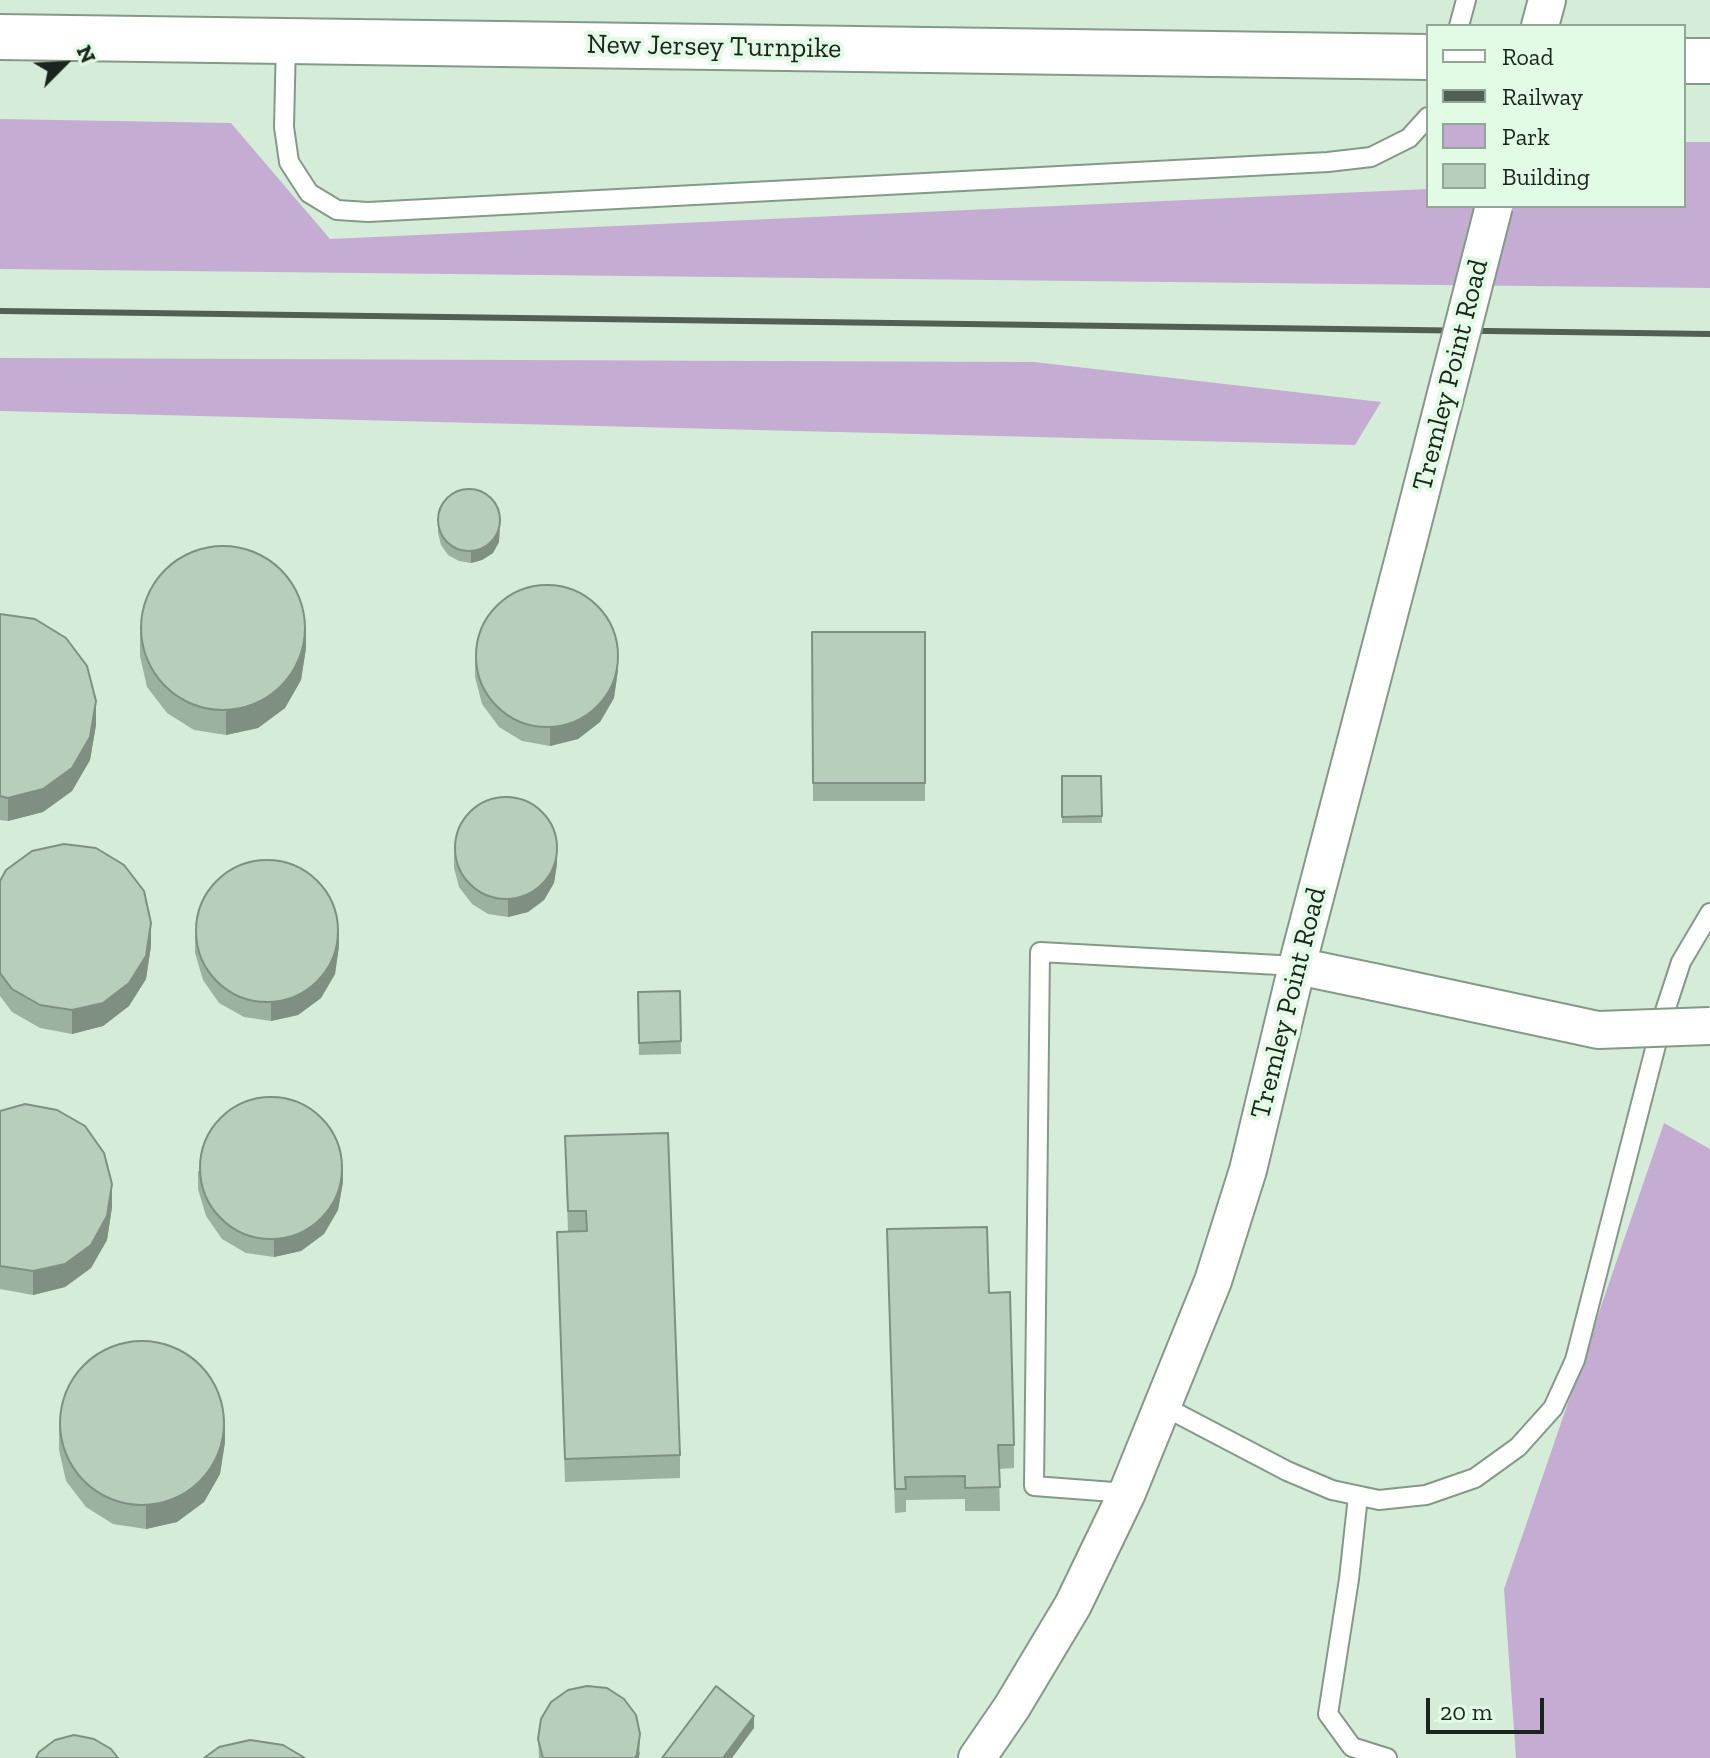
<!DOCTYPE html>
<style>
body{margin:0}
#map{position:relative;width:1710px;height:1758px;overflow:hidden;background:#d5edd8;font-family:"Zilla Slab",serif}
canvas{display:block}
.legend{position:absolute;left:1426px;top:24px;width:260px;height:184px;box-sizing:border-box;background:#e2fbe5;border:2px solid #93a595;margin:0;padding:10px 14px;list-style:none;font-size:24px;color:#1c251d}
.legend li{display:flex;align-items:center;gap:16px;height:40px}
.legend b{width:40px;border:2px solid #93a595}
.north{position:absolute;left:24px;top:24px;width:80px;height:80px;-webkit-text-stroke:6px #e2fbe5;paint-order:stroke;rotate:66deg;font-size:22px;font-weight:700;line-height:32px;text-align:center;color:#1c251d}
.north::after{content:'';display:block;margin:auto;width:28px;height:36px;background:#1c251d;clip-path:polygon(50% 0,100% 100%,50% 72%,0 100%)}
.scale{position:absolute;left:1426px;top:1698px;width:118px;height:36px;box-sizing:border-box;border:4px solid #1c251d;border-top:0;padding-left:10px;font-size:24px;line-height:28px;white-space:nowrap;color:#1c251d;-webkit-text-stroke:6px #e2fbe5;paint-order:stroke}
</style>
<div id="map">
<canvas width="1710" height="1758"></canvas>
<ul class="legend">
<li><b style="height:10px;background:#fff"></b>Road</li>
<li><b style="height:10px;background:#525f53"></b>Railway</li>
<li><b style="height:22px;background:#c5acd3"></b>Park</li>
<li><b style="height:22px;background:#b6ceba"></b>Building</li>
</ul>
<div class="north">N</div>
<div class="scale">20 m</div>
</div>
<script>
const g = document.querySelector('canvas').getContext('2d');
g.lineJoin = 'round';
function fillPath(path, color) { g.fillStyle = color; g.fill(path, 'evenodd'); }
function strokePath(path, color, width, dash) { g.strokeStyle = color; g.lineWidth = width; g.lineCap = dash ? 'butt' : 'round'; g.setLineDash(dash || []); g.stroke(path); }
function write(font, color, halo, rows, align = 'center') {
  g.font = font + ' "Zilla Slab",serif'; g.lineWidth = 8; g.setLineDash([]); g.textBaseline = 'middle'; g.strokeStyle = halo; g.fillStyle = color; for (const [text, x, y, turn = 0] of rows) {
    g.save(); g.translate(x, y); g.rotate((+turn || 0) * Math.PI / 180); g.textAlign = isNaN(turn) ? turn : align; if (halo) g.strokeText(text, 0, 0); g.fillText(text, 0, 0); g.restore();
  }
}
fillPath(new Path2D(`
 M 0,119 L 231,123 L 330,239 L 1428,189 L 1428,206 L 1684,206 L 1684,142 L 1710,142 L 1710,288 L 0,269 Z
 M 0,358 L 1034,362 L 1381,402 L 1355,445 L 0,411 Z
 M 1664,1123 L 1710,1149 L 1710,1758 L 1516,1758 L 1504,1589 Z`), '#c5acd3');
const service = new Path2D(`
 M 1459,26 L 1466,0
 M 286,41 L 284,127 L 289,162 L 309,193 L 337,210 L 368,212 L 1328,162 L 1371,157 L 1409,138 L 1428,117
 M 1163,1406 L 1287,1471 L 1332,1490 L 1379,1500 L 1426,1495 L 1475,1478 L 1518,1447 L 1553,1408 L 1575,1360 L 1664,1014 L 1681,962 L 1710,913
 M 1127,1493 L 1034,1486 L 1040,952 L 1297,966
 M 1358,1496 L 1349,1579 L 1328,1714 L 1352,1747 L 1387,1758`);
const minor = new Path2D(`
 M 1540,26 L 1547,0
 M 1297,966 L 1374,982
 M 977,1758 L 1012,1707 L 1073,1605 L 1127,1493 L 1213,1281 L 1248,1170 L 1297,966 L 1408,542`);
const motorway = new Path2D(`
 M 0,37 L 1428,57
 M 1684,61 L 1710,61`);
strokePath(service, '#839a87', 22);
strokePath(minor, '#839a87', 40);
strokePath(motorway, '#839a87', 48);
strokePath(service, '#fff', 18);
strokePath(minor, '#fff', 36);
strokePath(motorway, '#fff', 44);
strokePath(new Path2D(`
 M 0,311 L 1710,334`), '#525f53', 6);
const minorBridge = new Path2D(`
 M 1408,542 L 1494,206
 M 1374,982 L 1598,1030 L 1710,1026`);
strokePath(minorBridge, '#839a87', 40, []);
strokePath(minorBridge, '#fff', 36);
fillPath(new Path2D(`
 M 438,521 L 500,530 L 499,542 L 493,553 L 482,560 L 471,563 L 459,561 L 448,555 L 441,545 L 438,533 Z
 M 0,614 L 96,725 L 90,760 L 72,791 L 43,812 L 8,821 L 0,820 Z
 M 140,632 L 306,648 L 301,680 L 285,708 L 258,728 L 226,735 L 194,730 L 167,713 L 147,687 L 140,656 Z
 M 812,632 L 925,632 L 925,801 L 813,801 Z
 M 475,659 L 618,670 L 614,698 L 600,722 L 578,739 L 550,746 L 522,741 L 499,727 L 482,704 L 475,677 Z
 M 1062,776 L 1101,776 L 1102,823 L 1062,823 Z
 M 454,850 L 557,864 L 554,883 L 544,900 L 528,912 L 508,917 L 488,914 L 472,904 L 459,887 L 454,868 Z
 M 0,881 L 151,946 L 146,979 L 129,1006 L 103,1026 L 72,1034 L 40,1028 L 12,1012 L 0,996 Z
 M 195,935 L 339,946 L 335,974 L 321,998 L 298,1015 L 271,1021 L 244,1017 L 219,1003 L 203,980 L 195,953 Z
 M 680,991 L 681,1054 L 639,1055 L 638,992 Z
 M 0,1111 L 112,1207 L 107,1240 L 91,1268 L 65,1287 L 33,1295 L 0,1289 Z
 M 565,1136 L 680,1455 L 680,1478 L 565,1482 L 557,1232 L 568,1232 Z
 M 198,1171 L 343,1182 L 338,1210 L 324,1234 L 301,1251 L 274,1257 L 246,1253 L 222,1239 L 206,1216 L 198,1189 Z
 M 887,1229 L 989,1293 L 1014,1445 L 1014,1468 L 999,1469 L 1000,1511 L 965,1511 L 965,1499 L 906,1500 L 906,1512 L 895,1513 Z
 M 59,1426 L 225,1442 L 220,1474 L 204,1502 L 177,1522 L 146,1529 L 113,1524 L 86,1507 L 66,1481 L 59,1450 Z
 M 538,1739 L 640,1752 L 639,1758 L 539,1758 Z`), '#9db1a0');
fillPath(new Path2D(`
 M 500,518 L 499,542 L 493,553 L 482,560 L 471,563 L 471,551 Z
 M 306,625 L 306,648 L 301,680 L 285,708 L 258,728 L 226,735 L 226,712 Z
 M 618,652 L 618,670 L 614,698 L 600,722 L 578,739 L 550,746 L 550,728 Z
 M 96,701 L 96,725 L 90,760 L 72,791 L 43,812 L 8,821 L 8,798 Z
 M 557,846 L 557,864 L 554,883 L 544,900 L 528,912 L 508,917 L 508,899 Z
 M 151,923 L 151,946 L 146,979 L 129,1006 L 103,1026 L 72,1034 L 72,1010 Z
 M 339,928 L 339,946 L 335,974 L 321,998 L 298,1015 L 271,1021 L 271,1003 Z
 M 343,1164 L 343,1182 L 338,1210 L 324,1234 L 301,1251 L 274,1257 L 274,1240 Z
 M 112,1184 L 112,1207 L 107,1240 L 91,1268 L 65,1287 L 33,1295 L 33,1271 Z
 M 225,1419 L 225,1442 L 220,1474 L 204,1502 L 177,1522 L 146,1529 L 146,1506 Z
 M 754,1716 L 754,1728 L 732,1758 L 723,1758 Z
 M 640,1734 L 639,1758 L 635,1758 Z`), '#7f9082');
const building = new Path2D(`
 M438 520a31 31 0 1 1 62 0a31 31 0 1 1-62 0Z
 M141 628a82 82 0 1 1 164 0a82 82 0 1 1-164 0Z
 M476 656a71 71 0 1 1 142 0a71 71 0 1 1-142 0Z
 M 0,614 L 35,619 L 66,638 L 87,666 L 96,701 L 90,737 L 72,768 L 43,789 L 8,798 L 0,796 Z
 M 812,632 L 925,632 L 925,783 L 813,783 Z
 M 1062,776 L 1101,776 L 1102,816 L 1062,817 Z
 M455 848a51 51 0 1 1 102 0a51 51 0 1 1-102 0Z
 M 64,844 L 96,848 L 124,865 L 144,891 L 151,923 L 146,956 L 129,983 L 103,1003 L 72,1010 L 40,1005 L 12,989 L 0,973 L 0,881 L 6,870 L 32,851 Z
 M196 931a71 71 0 1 1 142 0a71 71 0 1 1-142 0Z
 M 680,991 L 681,1041 L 639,1043 L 638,992 Z
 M200 1168a71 71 0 1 1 142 0a71 71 0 1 1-142 0Z
 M 25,1104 L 57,1110 L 85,1126 L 104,1153 L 112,1184 L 107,1216 L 91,1245 L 65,1264 L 33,1271 L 0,1266 L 0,1111 Z
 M 668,1133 L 680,1455 L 565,1459 L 557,1232 L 587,1231 L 586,1211 L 568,1211 L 565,1136 Z
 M 987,1227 L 989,1293 L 1010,1292 L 1014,1445 L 998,1445 L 1000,1487 L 965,1488 L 965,1476 L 905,1477 L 906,1489 L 895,1489 L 887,1229 Z
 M60 1423a82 82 0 1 1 164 0a82 82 0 1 1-164 0Z
 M 587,1686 L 607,1688 L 624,1699 L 636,1715 L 640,1734 L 637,1754 L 635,1758 L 543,1758 L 538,1739 L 541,1719 L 551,1702 L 568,1690 Z
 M 716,1686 L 754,1716 L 723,1758 L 662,1758 Z
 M 74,1735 L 94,1739 L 111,1749 L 118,1758 L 36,1758 L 39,1752 L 55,1740 Z
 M 250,1740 L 283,1745 L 305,1758 L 204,1758 L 219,1747 Z`);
fillPath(building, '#b6ceba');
strokePath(building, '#7f9082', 2);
write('28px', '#1c251d', '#e2fbe5', [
 ["New Jersey Turnpike",714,47,1],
 ["Tremley Point Road",1451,375,-76],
 ["Tremley Point Road",1289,1003,-76]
]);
</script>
